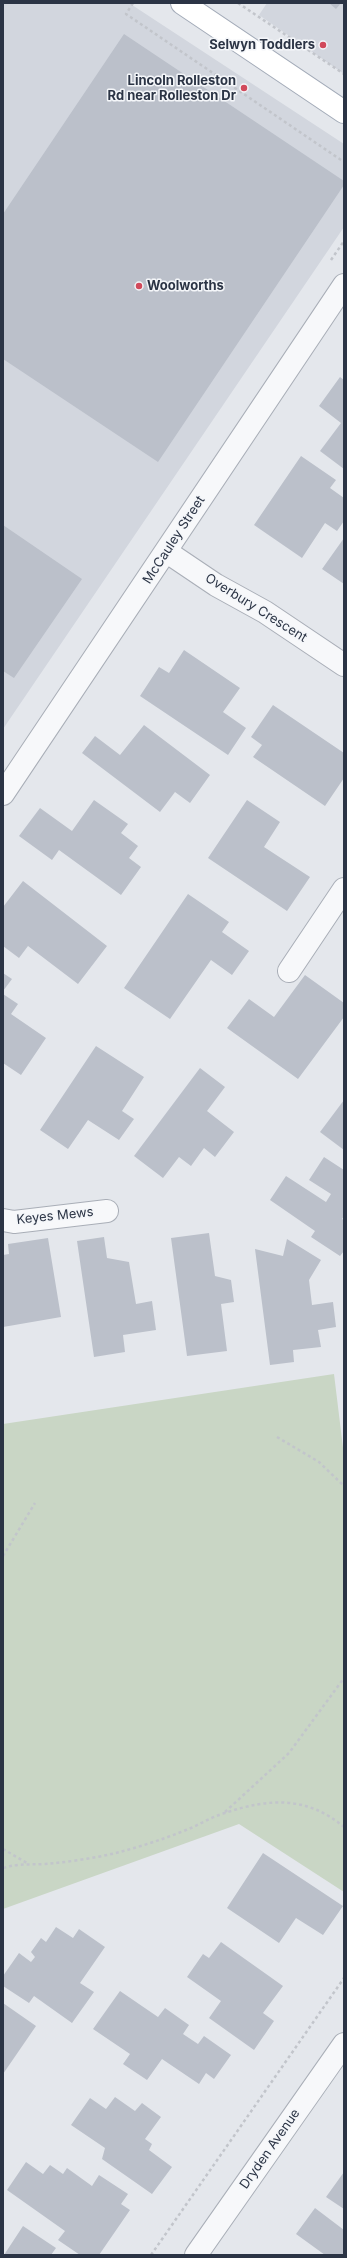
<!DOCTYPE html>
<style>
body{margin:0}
#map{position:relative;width:347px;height:2258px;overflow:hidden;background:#e4e7ec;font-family:Inter,sans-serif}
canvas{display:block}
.frame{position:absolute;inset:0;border:4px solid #2b3445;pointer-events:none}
</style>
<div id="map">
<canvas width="347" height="2258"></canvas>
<div class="frame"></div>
</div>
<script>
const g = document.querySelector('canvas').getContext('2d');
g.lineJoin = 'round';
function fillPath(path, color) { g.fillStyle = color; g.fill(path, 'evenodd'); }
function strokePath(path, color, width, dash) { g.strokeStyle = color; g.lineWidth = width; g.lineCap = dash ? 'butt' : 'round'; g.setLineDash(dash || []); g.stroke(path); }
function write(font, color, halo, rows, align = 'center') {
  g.font = font + ' Inter,sans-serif'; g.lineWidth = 3; g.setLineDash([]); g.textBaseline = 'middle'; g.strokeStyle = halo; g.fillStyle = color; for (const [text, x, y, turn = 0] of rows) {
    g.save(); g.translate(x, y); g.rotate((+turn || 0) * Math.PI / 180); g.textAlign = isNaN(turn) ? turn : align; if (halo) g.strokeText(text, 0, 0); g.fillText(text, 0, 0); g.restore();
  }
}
fillPath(new Path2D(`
 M 3,3 L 129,3 L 344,144 L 344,227 L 3,729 Z
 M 267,3 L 344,3 L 344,74 L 259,15 Z`), '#d2d6de');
fillPath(new Path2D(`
 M 334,1374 L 344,1456 L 344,1892 L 239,1824 L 3,1909 L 3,1424 Z`), '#c9d6c5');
fillPath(new Path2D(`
 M 329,3 L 341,3 L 336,9 Z
 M 124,34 L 344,181 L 344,185 L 158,462 L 3,359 L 3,214 Z
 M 340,377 L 344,380 L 344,469 L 320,451 L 341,423 L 319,406 Z
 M 301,456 L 336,480 L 330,488 L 344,498 L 344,521 L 337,531 L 325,523 L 302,558 L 254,525 Z
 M 3,525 L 82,579 L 14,678 L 3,671 Z
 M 344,538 L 344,584 L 322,569 Z
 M 184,650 L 240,688 L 223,712 L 246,728 L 228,755 L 140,696 L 159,667 L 169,673 Z
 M 273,705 L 344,753 L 344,778 L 325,806 L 253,757 L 262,745 L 251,737 Z
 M 144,725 L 210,775 L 190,803 L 175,792 L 160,812 L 82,753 L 95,736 L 120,755 Z
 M 94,800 L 128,824 L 121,833 L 138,846 L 129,858 L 141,867 L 121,895 L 59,850 L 52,860 L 19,836 L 40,808 L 72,831 Z
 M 247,800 L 280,822 L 264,847 L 310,877 L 287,911 L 208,858 Z
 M 23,881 L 107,946 L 78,984 L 28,946 L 19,958 L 3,946 L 3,907 Z
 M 188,894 L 229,922 L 222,932 L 249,951 L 232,975 L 211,960 L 170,1019 L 124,988 Z
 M 3,973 L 12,979 L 3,991 Z
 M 305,975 L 344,1003 L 344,1017 L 298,1079 L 227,1028 L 249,999 L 274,1017 Z
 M 3,994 L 18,1004 L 11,1014 L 46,1038 L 21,1075 L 3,1063 Z
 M 96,1046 L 144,1077 L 122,1111 L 134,1119 L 119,1140 L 88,1120 L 68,1149 L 40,1130 Z
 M 200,1068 L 225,1087 L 207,1111 L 234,1132 L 215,1157 L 204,1148 L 191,1166 L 179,1157 L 163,1178 L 134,1156 Z
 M 344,1100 L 344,1150 L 320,1132 Z
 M 324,1157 L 344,1170 L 344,1216 L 342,1219 L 344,1220 L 344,1251 L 340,1256 L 311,1237 L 315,1231 L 270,1200 L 286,1176 L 326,1202 L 331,1194 L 309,1180 Z
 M 209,1233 L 215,1276 L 231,1280 L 234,1302 L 221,1304 L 227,1351 L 187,1356 L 171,1238 Z
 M 104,1237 L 107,1258 L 129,1262 L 136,1304 L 152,1301 L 156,1330 L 123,1335 L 125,1352 L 94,1357 L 77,1241 Z
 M 48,1238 L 61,1317 L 3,1327 L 3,1255 L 9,1254 L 8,1244 Z
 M 287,1239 L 321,1260 L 309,1280 L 312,1305 L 333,1302 L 336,1327 L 318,1330 L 321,1347 L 293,1350 L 294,1362 L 270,1365 L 255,1249 L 283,1256 Z
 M 263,1853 L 343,1906 L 323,1935 L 296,1918 L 279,1943 L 227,1908 Z
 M 56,1927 L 73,1938 L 79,1929 L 105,1947 L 80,1983 L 94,1992 L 72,2023 L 34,1996 L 29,2003 L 3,1986 L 3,1976 L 19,1953 L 31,1962 L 35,1957 L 31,1952 L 41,1938 L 46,1942 Z
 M 221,1942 L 283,1986 L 263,2013 L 274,2021 L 254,2050 L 209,2018 L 221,2001 L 187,1977 L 203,1954 L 209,1958 Z
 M 120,1991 L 158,2017 L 165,2008 L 189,2025 L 183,2034 L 198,2044 L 204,2036 L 231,2055 L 214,2079 L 206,2073 L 199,2084 L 162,2059 L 147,2080 L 123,2064 L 130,2054 L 93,2029 Z
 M 3,2003 L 36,2026 L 3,2074 Z
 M 115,2097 L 135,2111 L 142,2103 L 161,2117 L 145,2139 L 152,2144 L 149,2150 L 172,2167 L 152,2194 L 102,2159 L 105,2148 L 71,2125 L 90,2098 L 106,2109 Z
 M 26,2162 L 43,2174 L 50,2165 L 63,2174 L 67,2168 L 92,2186 L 99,2175 L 128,2194 L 121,2204 L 130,2210 L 99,2255 L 80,2255 L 58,2240 L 65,2231 L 7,2190 Z
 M 344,2172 L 344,2209 L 326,2197 Z
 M 315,2208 L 344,2230 L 344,2255 L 325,2255 L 296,2234 Z
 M 23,2226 L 56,2248 L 51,2255 L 4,2255 Z`), '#bbc0ca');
const minor = new Path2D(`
 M 167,552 L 216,585 L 265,612 L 344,665
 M 3,794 L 344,285
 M 289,971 L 344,889
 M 3,1220 L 14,1222 L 107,1211
 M 196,2255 L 344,2044`);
const major = new Path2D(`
 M 182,3 L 344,112`);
strokePath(minor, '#a9aeb7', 24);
strokePath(major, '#a3abb8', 24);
strokePath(new Path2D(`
 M 133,3 L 126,14 L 344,162
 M 238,3 L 344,74
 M 331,260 L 344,241
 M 277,1437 L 319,1462 L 344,1486
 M 3,1556 L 35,1503
 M 225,1812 L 289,1753 L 344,1678
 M 3,1849 L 27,1863
 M 3,1868 C 20,1863 29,1865 45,1864 C 69,1862 96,1858 120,1852 C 142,1846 164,1839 186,1830 C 199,1825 211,1817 225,1813 C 269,1798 307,1796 344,1827
 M 151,2255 L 344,1978`), '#c2c5cb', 2.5, [3, 3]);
strokePath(minor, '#f7f8fa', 22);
strokePath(major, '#fff', 22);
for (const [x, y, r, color] of [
 [323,45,4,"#d1495b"],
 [244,88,4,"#d1495b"],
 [139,286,4,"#d1495b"]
]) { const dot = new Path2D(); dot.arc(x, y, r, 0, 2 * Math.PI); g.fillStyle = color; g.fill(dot); strokePath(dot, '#f4f6f9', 1.5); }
write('bold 13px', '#2b3445', '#f4f6f9', [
 ["Selwyn Toddlers",315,45],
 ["Lincoln Rolleston",236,81],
 ["Rd near Rolleston Dr",236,96],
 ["Woolworths",147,286,"left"]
], 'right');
write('13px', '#2b3445', '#f4f6f9', [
 ["McCauley Street",174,540,-57],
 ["Overbury Crescent",256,608,32],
 ["Keyes Mews",55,1216,-6],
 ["Dryden Avenue",270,2149,-55]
]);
</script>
